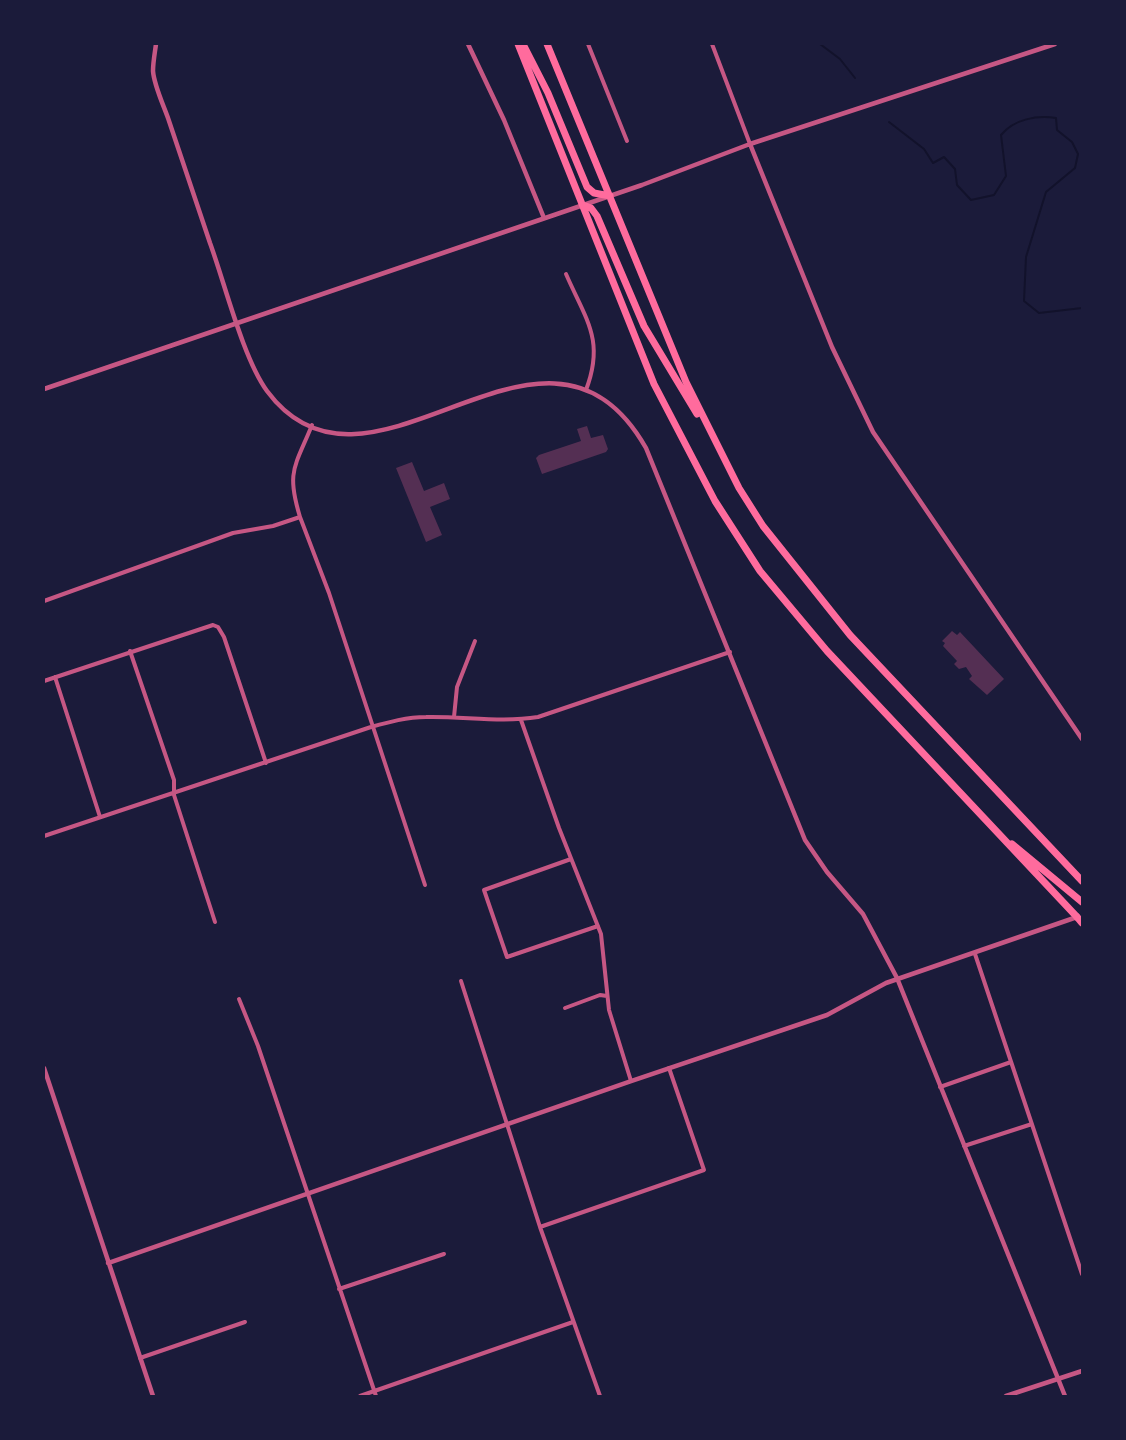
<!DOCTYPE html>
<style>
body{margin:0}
#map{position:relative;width:1126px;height:1440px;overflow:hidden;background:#1b1b3a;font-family:"Nunito Sans",sans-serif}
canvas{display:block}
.frame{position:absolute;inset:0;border:45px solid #1b1b3a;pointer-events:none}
</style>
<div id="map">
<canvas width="1126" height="1440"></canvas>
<div class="frame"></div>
</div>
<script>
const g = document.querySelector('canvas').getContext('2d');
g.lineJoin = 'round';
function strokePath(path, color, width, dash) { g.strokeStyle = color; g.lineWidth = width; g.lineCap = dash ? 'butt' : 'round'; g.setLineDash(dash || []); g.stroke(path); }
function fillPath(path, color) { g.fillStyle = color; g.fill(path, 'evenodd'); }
strokePath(new Path2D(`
 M 820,44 L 840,59 L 855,78
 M 889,122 L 924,149 L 933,163 L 944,157 L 955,169 L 957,185 L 971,200 L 994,195 L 1006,176 L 1001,135 C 1014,119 1037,115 1056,118 L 1057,130 L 1072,142 L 1078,154 L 1075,168 L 1046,192 L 1026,257 L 1024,301 L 1039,313 L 1082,308`), '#12122b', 2);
fillPath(new Path2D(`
 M 587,426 L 591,438 L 603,435 L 608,449 L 606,452 L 542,474 L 536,458 L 539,455 L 581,441 L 577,429 Z
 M 412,462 L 424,491 L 444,483 L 450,499 L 430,507 L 442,535 L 426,542 L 396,468 Z
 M 952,631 L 957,635 L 960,632 L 1004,679 L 987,695 L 969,679 L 972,676 L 966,667 L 959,669 L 954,664 L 957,661 L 943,646 L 945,643 L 942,641 Z`), '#542f53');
strokePath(new Path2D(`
 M 588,44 L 627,141
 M 712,44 L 750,144
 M 566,274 C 586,320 605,340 586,390
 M 300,517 C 286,471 295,467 312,425
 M 44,601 L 233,533 L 273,526 L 300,517 L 329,593 L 425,885
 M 130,651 L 174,780 L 174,795 L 215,922
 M 55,677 L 100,817
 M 44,681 L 213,625 L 218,627 L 224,637 L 266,763
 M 454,717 L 457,687 L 475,641
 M 521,720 L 559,828 L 601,934 L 609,1010 L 631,1081
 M 44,836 L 371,727 C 389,722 407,717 426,717 C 463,716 501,723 538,717 L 730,652
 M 571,859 L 484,890 L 507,957 L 598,926
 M 975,954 L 1082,1274
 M 461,981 L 540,1227 L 600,1396
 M 239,999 L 258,1046 L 376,1396
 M 565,1008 L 600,995 L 607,996
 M 940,1087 L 1011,1062
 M 964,1146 L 1032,1124
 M 540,1227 L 704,1170 L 669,1068
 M 339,1289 L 444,1254
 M 140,1358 L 245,1322
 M 360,1396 L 573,1322`), '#c65784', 4);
strokePath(new Path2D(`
 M 156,44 C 155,52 153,62 153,71 C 154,85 163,104 168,118 C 182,160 196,202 210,243 C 225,284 243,358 267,391 C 371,531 545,270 646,448 L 805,840 L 827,872 L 863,914 L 897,978 L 1065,1396
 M 468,44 L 504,120 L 544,218
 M 750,144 L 832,347 L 873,432 L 1082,739
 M 44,389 L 642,185 L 750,144 L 1055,44
 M 44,1068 L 153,1396
 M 108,1263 L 631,1081 L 827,1015 L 886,983 L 1077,917
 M 1006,1396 L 1082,1371`), '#c65784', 4.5);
strokePath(new Path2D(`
 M 518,44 L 654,384 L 715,501 L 760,571 L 827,651 L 1077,917
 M 547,44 L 686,382 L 739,488 L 763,526 L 850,635 L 1082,881
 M 524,46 L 548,93 L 587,187 L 594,193 L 610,196
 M 583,205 L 591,208 L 597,216 L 644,326 L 697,414
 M 1012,844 L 1082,902`), '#ff6b9d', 7);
strokePath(new Path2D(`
 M 1077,917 L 1082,923`), '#ff6b9d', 7);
</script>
